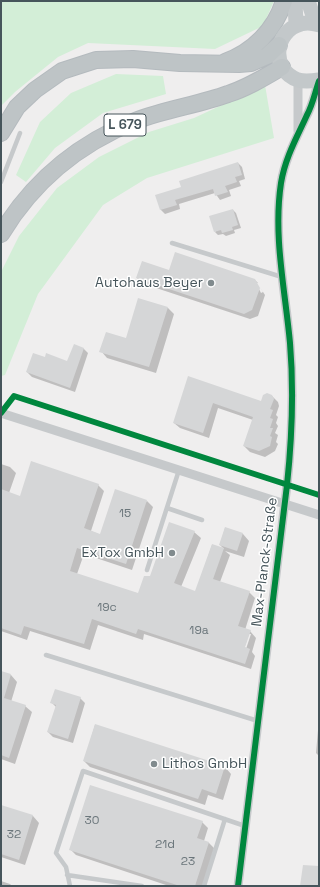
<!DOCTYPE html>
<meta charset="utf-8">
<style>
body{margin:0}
#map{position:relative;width:320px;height:887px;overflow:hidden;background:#efeeee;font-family:"Space Grotesk",sans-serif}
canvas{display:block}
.frame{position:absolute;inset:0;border:2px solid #46555b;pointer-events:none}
</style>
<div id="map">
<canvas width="320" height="887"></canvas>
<div class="frame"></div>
</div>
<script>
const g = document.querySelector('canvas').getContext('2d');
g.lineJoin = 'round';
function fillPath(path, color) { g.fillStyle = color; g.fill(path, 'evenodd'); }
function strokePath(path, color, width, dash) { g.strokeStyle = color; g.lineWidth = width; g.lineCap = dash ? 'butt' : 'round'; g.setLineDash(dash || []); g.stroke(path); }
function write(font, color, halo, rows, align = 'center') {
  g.font = font + ' "Space Grotesk",sans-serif'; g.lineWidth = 3; g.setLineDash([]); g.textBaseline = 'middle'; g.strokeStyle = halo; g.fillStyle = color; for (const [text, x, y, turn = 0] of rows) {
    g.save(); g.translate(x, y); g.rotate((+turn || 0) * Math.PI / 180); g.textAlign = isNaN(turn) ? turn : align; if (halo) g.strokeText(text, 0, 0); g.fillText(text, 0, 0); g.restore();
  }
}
fillPath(new Path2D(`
 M 1,1 L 274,1 L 263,26 L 215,49 L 88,43 L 58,57 L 15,92 L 1,106 Z
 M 116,74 L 163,76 L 166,94 L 103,113 L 55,148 L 26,182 L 16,175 L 40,122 L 71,93 Z
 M 265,85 L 274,138 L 147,178 L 103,205 L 38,294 L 5,375 L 1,376 L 1,272 L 19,236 L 57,188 L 99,157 L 149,132 L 194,118 Z`), '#d3eed7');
fillPath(new Path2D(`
 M 238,163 L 242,167 L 245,179 L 239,181 L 241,186 L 229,190 L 231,196 L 220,200 L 215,193 L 179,204 L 180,209 L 165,214 L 161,210 L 156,196 L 182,188 Z
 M 233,210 L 236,213 L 241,228 L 234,230 L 235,233 L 226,236 L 223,234 L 218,235 L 215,232 Z
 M 170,272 L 254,279 L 258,283 L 256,283 L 261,293 L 263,292 L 258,284 L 265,295 L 258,316 L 250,319 L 144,284 L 137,278 Z
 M 139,299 L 168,308 L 174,314 L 156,373 L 107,358 L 101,351 L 126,340 Z
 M 83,348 L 88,353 L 75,392 L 32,377 L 27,372 L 68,362 Z
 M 189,378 L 262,402 L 272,396 L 278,402 L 279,406 L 276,415 L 278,417 L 276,423 L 278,426 L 275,433 L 278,435 L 276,442 L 278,444 L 275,451 L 265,457 L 250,452 L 244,446 L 253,420 L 218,408 L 209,438 L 180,428 L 174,423 Z
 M 1,464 L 10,467 L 16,473 L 9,493 L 20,497 L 98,485 L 104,491 L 91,531 L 101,535 L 147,501 L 153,507 L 132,570 L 84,554 L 77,574 L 139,594 L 151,577 L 194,532 L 201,538 L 181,587 L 196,592 L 212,545 L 224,549 L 220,545 L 225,528 L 243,534 L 249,541 L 244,557 L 225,551 L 230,555 L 220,582 L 249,592 L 255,598 L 245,630 L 250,631 L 256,638 L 252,652 L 255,656 L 251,669 L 144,634 L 143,640 L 98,625 L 90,650 L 30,631 L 27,640 L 1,631 ZM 249,634 L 251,634 L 245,652 L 243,652 Z
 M 1,672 L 11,675 L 17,682 L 11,702 L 25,706 L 32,712 L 15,764 L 1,759 Z
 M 80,698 L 85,703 L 73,743 L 53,737 L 48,732 L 56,707 L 52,703 Z
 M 95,725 L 225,767 L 231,774 L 223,800 L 208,795 L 205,805 L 90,767 L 84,761 Z
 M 318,730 L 319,730 L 319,756 L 316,753 Z
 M 1,806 L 33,816 L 39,823 L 25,865 L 1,857 Z
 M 202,822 L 208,828 L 204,841 L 209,843 L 215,849 L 203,886 L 169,886 L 76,855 L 70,849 Z
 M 1,881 L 10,884 L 12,886 L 1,886 Z`), '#0003');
fillPath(new Path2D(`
 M 238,162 L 242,175 L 235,177 L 237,182 L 225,186 L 228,192 L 215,196 L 213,189 L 175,200 L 177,205 L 160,210 L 155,195 L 181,187 L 179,181 Z
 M 233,209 L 238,225 L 232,227 L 233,230 L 222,233 L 221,230 L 214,232 L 209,216 Z
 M 175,252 L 255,279 L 260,288 L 252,310 L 244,314 L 136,278 L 142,261 L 169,270 Z
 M 138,298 L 168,307 L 149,367 L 99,352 L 106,332 L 126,338 Z
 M 74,344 L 84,348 L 70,388 L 26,372 L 33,353 L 45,357 L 46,353 L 67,361 Z
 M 188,376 L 261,401 L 263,395 L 267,393 L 272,395 L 274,399 L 270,409 L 273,410 L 270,418 L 273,419 L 270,428 L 273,428 L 270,436 L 272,437 L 270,446 L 259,451 L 243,446 L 253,417 L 213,403 L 203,433 L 173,423 Z
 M 31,461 L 99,484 L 84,528 L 100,534 L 115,489 L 147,500 L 126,564 L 77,548 L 70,571 L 138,593 L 144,576 L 150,576 L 169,522 L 195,531 L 174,583 L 195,591 L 212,544 L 224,548 L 213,579 L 250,591 L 238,626 L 251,630 L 245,647 L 250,649 L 245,664 L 138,629 L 136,634 L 92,619 L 84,644 L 24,626 L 21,635 L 1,628 L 1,489 L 20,496 Z
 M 225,527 L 243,533 L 237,551 L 219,545 Z
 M 1,671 L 11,674 L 4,698 L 26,705 L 9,758 L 1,755 Z
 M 55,689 L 81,697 L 68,739 L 47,732 L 56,705 L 50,703 Z
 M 95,724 L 225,766 L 216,794 L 202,789 L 198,799 L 83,761 Z
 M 90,785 L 203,821 L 197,838 L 209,842 L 195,886 L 180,886 L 69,850 Z
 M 1,805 L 33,815 L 19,860 L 1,854 Z
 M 303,865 L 319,866 L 319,886 L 300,886 Z`), '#d5d6d7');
const trunk = new Path2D(`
 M 225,62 C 253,52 275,30 284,1
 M 1,133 L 17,107 L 35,90 L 62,71 L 96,60 L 133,59 L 180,63 L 239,64 L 251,63 L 267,56 L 279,45
 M 1,234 C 33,181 78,144 135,121 C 165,109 198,105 228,94 C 247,88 265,77 282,67`);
strokePath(trunk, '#b4babe', 18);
strokePath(new Path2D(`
 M 1,182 L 20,133
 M 172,243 L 282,277
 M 167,508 L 202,520
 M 147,570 L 179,470
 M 46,655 L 258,721
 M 67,875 L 142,886
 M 70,886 L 66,867 L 56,853 L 83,771 L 245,826
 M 204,886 L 225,819`), '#c6c9cb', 4.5);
strokePath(new Path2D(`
 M 298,131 L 298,80
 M 1,413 L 319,515
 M 238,886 L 287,485 C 292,438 294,391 290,343 C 285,289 273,236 281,183 C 285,158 297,137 307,115 C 313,104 315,92 319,81`), '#c6c9cb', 9);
strokePath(new Path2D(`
 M 295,1 L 296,25
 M 308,1 L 316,24
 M 319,25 C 313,23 307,22 301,24 C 274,31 270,70 298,80 C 305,82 312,81 319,80`), '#c3c8ca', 15);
strokePath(trunk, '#bec4c6', 16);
strokePath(new Path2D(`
 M 1,413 L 14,396 L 319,495
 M 238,886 L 287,485 C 292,438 294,391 290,343 C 285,289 273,236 281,183 C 285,158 297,137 307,115 C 313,104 315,92 319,81`), '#00873e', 6);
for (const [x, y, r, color] of [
 [211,283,4,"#818b8e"],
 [172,553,4,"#818b8e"],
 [154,764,4,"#818b8e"]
]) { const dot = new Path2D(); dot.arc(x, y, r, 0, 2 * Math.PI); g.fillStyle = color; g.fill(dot); strokePath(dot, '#fff', 1.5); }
write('12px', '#6b767b', null, [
 ["15",125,514],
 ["19c",107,608],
 ["19a",199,631],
 ["30",92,821],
 ["32",14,835],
 ["21d",165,845],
 ["23",188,862]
]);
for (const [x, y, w] of [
 [125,125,42]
]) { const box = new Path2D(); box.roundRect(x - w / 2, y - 11, w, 22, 3); g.fillStyle = '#fff'; g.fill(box); strokePath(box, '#46555b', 1); }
write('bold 13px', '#46555b', null, [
 ["L 679",125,125]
]);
write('14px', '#46555b', '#fff', [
 ["Autohaus Beyer",203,283],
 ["ExTox GmbH",164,553],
 ["Lithos GmbH",162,764,"left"]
], 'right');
write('14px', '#46555b', '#fff', [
 ["Max-Planck-Straße",265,562,-83]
]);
</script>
